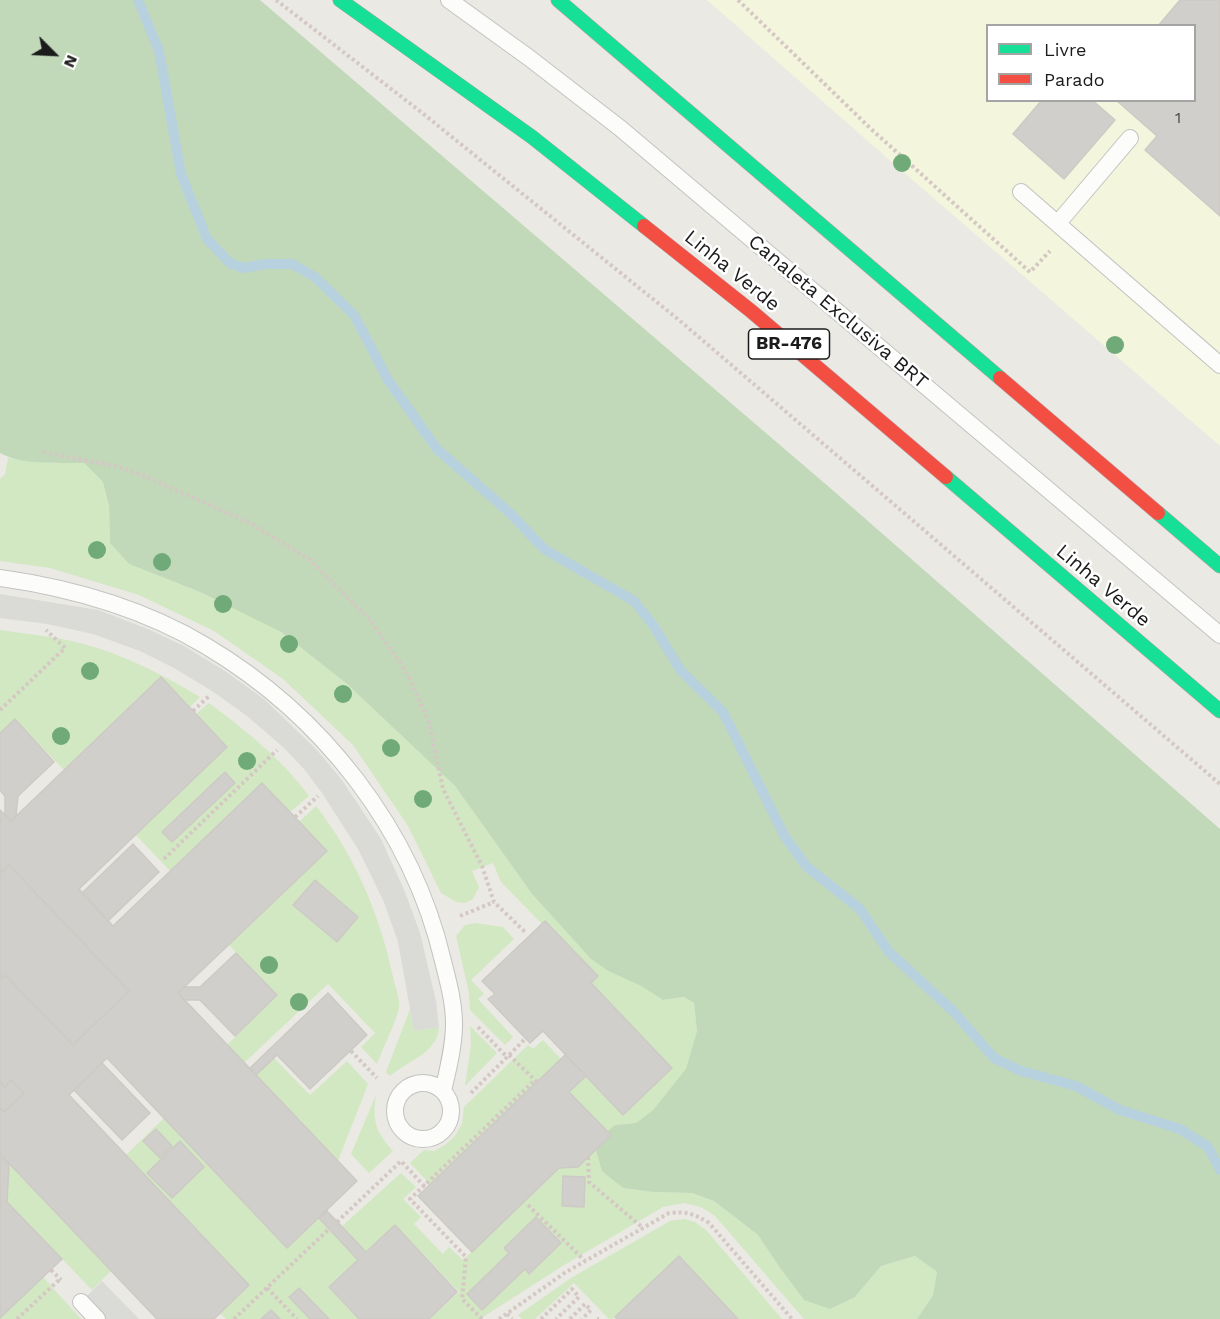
<!DOCTYPE html>
<style>
body{margin:0}
#map{position:relative;width:1220px;height:1319px;overflow:hidden;background:#eae9e4;font-family:"Work Sans",sans-serif}
canvas{display:block}
.legend{position:absolute;left:986px;top:24px;width:210px;height:78px;box-sizing:border-box;background:#fff;border:2px solid #a4a4a4;margin:0;padding:8px 10px;list-style:none;font-size:18px;color:#1b1b1b}
.legend li{display:flex;align-items:center;gap:12px;height:30px}
.legend b{width:30px;border:2px solid #a4a4a4}
.north{position:absolute;left:24px;top:24px;width:60px;height:60px;-webkit-text-stroke:4px #fff;paint-order:stroke;rotate:114deg;font-size:16px;font-weight:700;line-height:24px;text-align:center;color:#1b1b1b}
.north::after{content:'';display:block;margin:auto;width:21px;height:27px;background:#1b1b1b;clip-path:polygon(50% 0,100% 100%,50% 72%,0 100%)}
</style>
<div id="map">
<canvas width="1220" height="1319"></canvas>
<ul class="legend">
<li><b style="height:8px;background:#16e098"></b>Livre</li>
<li><b style="height:8px;background:#f24e42"></b>Parado</li>
</ul>
<div class="north">N</div>
</div>
<script>
const g = document.querySelector('canvas').getContext('2d');
g.lineJoin = 'round';
function fillPath(path, color) { g.fillStyle = color; g.fill(path, 'evenodd'); }
function strokePath(path, color, width, dash) { g.strokeStyle = color; g.lineWidth = width; g.lineCap = dash ? 'butt' : 'round'; g.setLineDash(dash || []); g.stroke(path); }
function write(font, color, halo, rows, align = 'center') {
  g.font = font + ' "Work Sans",sans-serif'; g.lineWidth = 5; g.setLineDash([]); g.textBaseline = 'middle'; g.strokeStyle = halo; g.fillStyle = color; for (const [text, x, y, turn = 0] of rows) {
    g.save(); g.translate(x, y); g.rotate((+turn || 0) * Math.PI / 180); g.textAlign = isNaN(turn) ? turn : align; if (halo) g.strokeText(text, 0, 0); g.fillText(text, 0, 0); g.restore();
  }
}
fillPath(new Path2D(`
 M 707,0 L 1220,0 L 1220,446 L 886,157 ZM 988,26 L 1194,26 L 1194,100 L 988,100 Z`), '#f3f5dd');
fillPath(new Path2D(`
 M 8,458 L 54,463 L 84,463 L 103,482 L 109,506 L 110,543 L 129,564 L 200,592 L 281,632 L 347,684 L 455,786 L 532,894 L 591,959 L 608,971 L 641,986 L 663,1000 L 684,997 L 694,1003 L 697,1031 L 687,1069 L 653,1110 L 636,1123 L 615,1125 L 608,1132 L 569,1092 L 586,1076 L 623,1115 L 671,1067 L 591,983 L 598,976 L 545,921 L 542,924 L 501,882 L 493,863 L 472,871 L 479,887 L 473,899 L 465,903 L 456,902 L 441,893 L 408,826 L 353,745 L 283,679 L 214,631 L 139,595 L 50,568 L 0,561 L 0,479 L 5,474 Z
 M 0,630 C 29,634 59,637 87,645 C 127,656 165,676 200,697 L 190,707 L 161,677 L 64,770 L 15,719 L 0,733 Z
 M 209,703 C 245,730 281,758 309,796 L 290,812 L 262,783 L 170,871 L 135,834 L 196,714 Z
 M 316,806 C 355,856 380,915 393,977 C 395,986 400,999 399,1008 C 395,1025 383,1047 377,1064 L 361,1047 L 375,1033 L 328,984 L 244,1063 L 227,1045 L 277,995 L 229,945 L 326,851 L 299,822 Z
 M 475,923 L 503,927 L 514,939 L 471,980 L 484,994 L 478,999 L 513,1037 L 505,1045 L 470,1010 L 469,993 L 456,936 L 465,925 Z
 M 410,1009 L 414,1031 L 439,1027 C 438,1053 407,1061 390,1076 L 386,1072 Z
 M 470,1026 L 497,1053 L 465,1086 L 471,1045 Z
 M 543,1040 L 561,1059 L 430,1184 L 410,1163 L 424,1150 L 434,1151 L 445,1145 L 455,1136 L 462,1124 L 464,1107 L 528,1045 L 533,1049 Z
 M 274,1058 L 310,1095 L 347,1061 L 368,1084 L 338,1161 L 256,1075 Z
 M 376,1095 C 372,1121 376,1132 393,1151 L 369,1173 L 351,1154 Z
 M 164,1118 L 287,1248 L 319,1218 L 358,1260 L 329,1288 L 358,1319 L 280,1319 L 271,1310 L 261,1319 L 226,1319 L 220,1313 L 249,1285 L 126,1155 Z
 M 596,1150 L 603,1171 L 623,1188 L 653,1192 L 692,1193 L 714,1201 L 758,1235 L 780,1268 L 804,1300 L 855,1297 L 881,1266 L 915,1256 L 937,1272 L 933,1295 L 917,1319 L 804,1319 L 715,1216 L 701,1207 L 684,1203 L 663,1207 L 564,1265 L 480,1319 L 430,1319 L 459,1292 L 395,1225 L 366,1252 L 341,1227 L 401,1173 L 416,1187 L 403,1199 L 421,1217 L 414,1224 L 443,1254 L 449,1247 L 463,1260 L 559,1168 L 578,1167 Z
 M 9,1164 L 111,1271 L 92,1290 L 7,1202 Z
 M 684,1219 L 695,1222 L 706,1230 L 782,1319 L 738,1319 L 679,1256 L 613,1319 L 609,1319 L 574,1283 L 535,1319 L 522,1319 L 518,1315 L 571,1278 L 670,1221 Z
 M 43,1277 L 81,1319 L 0,1319 L 0,1318 Z`), '#d2e8c2');
fillPath(new Path2D(`
 M 0,0 L 260,0 L 829,487 L 1220,829 L 1220,1319 L 917,1319 L 933,1295 L 937,1272 L 915,1256 L 881,1266 L 855,1297 L 830,1309 L 804,1300 L 780,1268 L 758,1235 L 714,1201 L 692,1193 L 653,1192 L 623,1188 L 602,1171 L 594,1143 L 615,1125 L 636,1123 L 653,1110 L 686,1069 L 697,1031 L 694,1003 L 684,997 L 663,1000 L 641,986 L 608,971 L 591,959 L 532,894 L 455,786 L 347,684 L 281,632 L 200,592 L 129,564 L 110,543 L 109,506 L 103,482 L 84,463 C 60,463 21,465 0,453 Z`), '#c1d9b9');
fillPath(new Path2D(`
 M 0,594 L 98,610 L 148,629 L 184,646 L 225,671 L 264,699 L 317,750 L 342,780 L 381,839 L 405,892 L 420,933 L 436,1001 L 439,1027 L 414,1031 L 398,942 L 384,902 L 358,849 L 322,793 L 304,769 L 283,747 L 247,716 L 212,691 L 174,668 L 140,651 L 93,634 L 47,624 L 0,618 Z
 M 102,1281 L 139,1319 L 97,1319 L 81,1302 Z`), '#dadad7');
strokePath(new Path2D(`
 M 138,0 L 159,51 L 181,174 L 207,239 L 230,263 L 243,268 L 265,264 L 292,264 L 315,277 L 354,315 L 388,380 L 437,449 L 511,514 L 544,549 L 634,601 L 653,625 L 681,671 L 723,712 L 784,835 L 806,866 L 860,909 L 889,952 L 954,1012 L 994,1058 L 1021,1071 L 1076,1086 L 1120,1110 L 1180,1129 L 1208,1147 L 1220,1170`), '#b7d1de', 10);
const building = new Path2D(`
 M 1180,0 L 1220,0 L 1220,216 L 1145,150 L 1157,136 L 1116,100 L 1194,100 L 1194,26 L 1158,26 Z
 M 1042,100 L 1092,100 L 1115,120 L 1064,179 L 1013,134 Z
 M 161,677 L 227,747 L 79,889 L 113,926 L 262,783 L 290,812 L 327,851 L 178,993 L 357,1181 L 287,1248 L 107,1058 L 69,1095 L 249,1285 L 214,1319 L 157,1319 L 3,1157 L 0,1160 L 0,1108 L 4,1112 L 24,1093 L 11,1080 L 5,1087 L 0,1082 L 0,980 L 5,975 L 73,1045 L 129,991 L 9,865 L 0,874 L 0,810 L 11,821 Z
 M 15,719 L 54,762 L 18,796 L 16,815 L 11,821 L 5,815 L 5,796 L 0,790 L 0,733 Z
 M 225,772 L 235,783 L 172,842 L 162,832 Z
 M 133,844 L 159,872 L 108,921 L 82,893 Z
 M 9,865 L 129,991 L 73,1045 L 5,975 L 0,980 L 0,874 Z
 M 315,880 L 358,917 L 337,942 L 293,905 Z
 M 545,921 L 598,976 L 591,983 L 672,1068 L 623,1115 L 543,1031 L 530,1043 L 488,999 L 495,994 L 482,981 Z
 M 236,953 L 277,995 L 235,1036 L 200,1000 L 184,1000 L 178,993 L 184,987 L 200,987 Z
 M 328,993 L 367,1035 L 310,1089 L 277,1055 L 256,1075 L 250,1068 Z
 M 565,1055 L 586,1076 L 569,1092 L 611,1135 L 578,1167 L 559,1168 L 472,1252 L 418,1196 Z
 M 102,1063 L 150,1113 L 122,1140 L 74,1090 Z
 M 11,1080 L 24,1093 L 4,1112 L 0,1108 L 0,1082 L 5,1087 Z
 M 156,1129 L 172,1146 L 160,1158 L 143,1141 Z
 M 180,1141 L 204,1167 L 172,1198 L 147,1173 Z
 M 3,1157 L 9,1164 L 7,1202 L 62,1259 L 0,1318 L 0,1160 Z
 M 563,1176 L 585,1177 L 584,1207 L 562,1206 Z
 M 327,1211 L 366,1252 L 395,1225 L 457,1292 L 429,1319 L 359,1319 L 329,1287 L 358,1260 L 319,1218 Z
 M 536,1217 L 561,1243 L 529,1274 L 525,1269 L 482,1310 L 467,1294 L 509,1253 L 504,1248 Z
 M 679,1256 L 738,1319 L 617,1319 L 615,1317 Z
 M 299,1288 L 329,1319 L 310,1319 L 289,1297 Z
 M 271,1310 L 280,1319 L 261,1319 Z`);
fillPath(building, '#d0cfcb');
strokePath(building, '#cdcac5', 1.5);
const lane = new Path2D(`
 M 449,0 L 528,57 L 620,128 L 1220,635
 M 1021,192 L 1220,365
 M 1058,223 L 1130,138
 M 0,578 C 71,588 144,609 206,646 C 322,715 412,829 443,961 C 448,981 454,1002 454,1024 C 454,1046 448,1069 443,1091
 M395 1111a28 28 0 1 1 56 0a28 28 0 1 1-56 0Z
 M 81,1302 L 97,1319`);
const fast = new Path2D(`
 M 340,0 L 532,137 L 644,226
 M 558,0 L 1000,378
 M 946,477 L 1220,711
 M 1158,513 L 1220,566`);
const jam = new Path2D(`
 M 644,226 L 751,311 L 946,477
 M 1000,378 L 1158,513`);
strokePath(lane, '#c2c2c0', 18);
strokePath(fast, '#bf9da2', 15);
strokePath(jam, '#bf9da2', 15);
strokePath(new Path2D(`
 M 276,0 L 421,112 L 679,320 L 1220,784
 M 738,0 L 870,128 L 1030,272 L 1050,251
 M 43,452 L 115,466 L 144,476 L 250,523 L 310,560 L 370,620 L 407,673 L 429,722 L 443,789 L 482,866 L 494,902 L 525,932
 M 0,710 L 65,648 L 46,630
 M 193,711 L 209,696
 M 295,817 L 318,796
 M 164,859 L 277,750
 M 460,916 L 494,902
 M 478,1027 L 507,1057
 M 351,1051 L 377,1078
 M 509,1055 L 537,1082
 M 471,1093 L 526,1038
 M 588,1157 L 589,1182 L 643,1228
 M 528,1205 L 585,1261
 M 337,1222 L 401,1161 L 426,1188
 M 51,1270 L 61,1280
 M 267,1288 L 297,1319
 M 507,1314 L 512,1319
 M 17,1319 L 60,1279
 M 234,1319 L 329,1229
 M 482,1319 L 462,1299 L 466,1257 L 410,1199 L 535,1080
 M 499,1319 L 566,1272 L 669,1213 C 686,1211 695,1214 709,1223 L 792,1319
 M 541,1319 L 572,1289 L 579,1297 L 556,1319
 M 570,1319 L 585,1304 L 591,1310 L 582,1319
 M 597,1319 L 599,1319`), '#d5c8c4', 4, [3, 3]);
strokePath(lane, '#fcfcfb', 16);
strokePath(fast, '#16e098', 14);
strokePath(jam, '#f24e42', 14);
g.fillStyle = '#70aa79';
for (const [x, y] of [
 [902,163],
 [1115,345],
 [97,550],
 [162,562],
 [223,604],
 [289,644],
 [90,671],
 [343,694],
 [61,736],
 [391,748],
 [247,761],
 [423,799],
 [269,965],
 [299,1002]
]) { g.beginPath(); g.arc(x, y, 9, 0, 2 * Math.PI); g.fill(); }
write('16px', '#484847', null, [
 ["1",1178,118]
]);
for (const [x, y, w] of [
 [789,344,81]
]) { const box = new Path2D(); box.roundRect(x - w / 2, y - 15, w, 30, 4.5); g.fillStyle = '#fff'; g.fill(box); strokePath(box, '#1b1b1b', 1.5); }
write('bold 18px', '#1b1b1b', null, [
 ["BR-476",789,344]
]);
write('20px', '#1b1b1b', '#fff', [
 ["Linha Verde",732,271,39],
 ["Canaleta Exclusiva BRT",838,312,40],
 ["Linha Verde",1103,586,40]
]);
</script>
